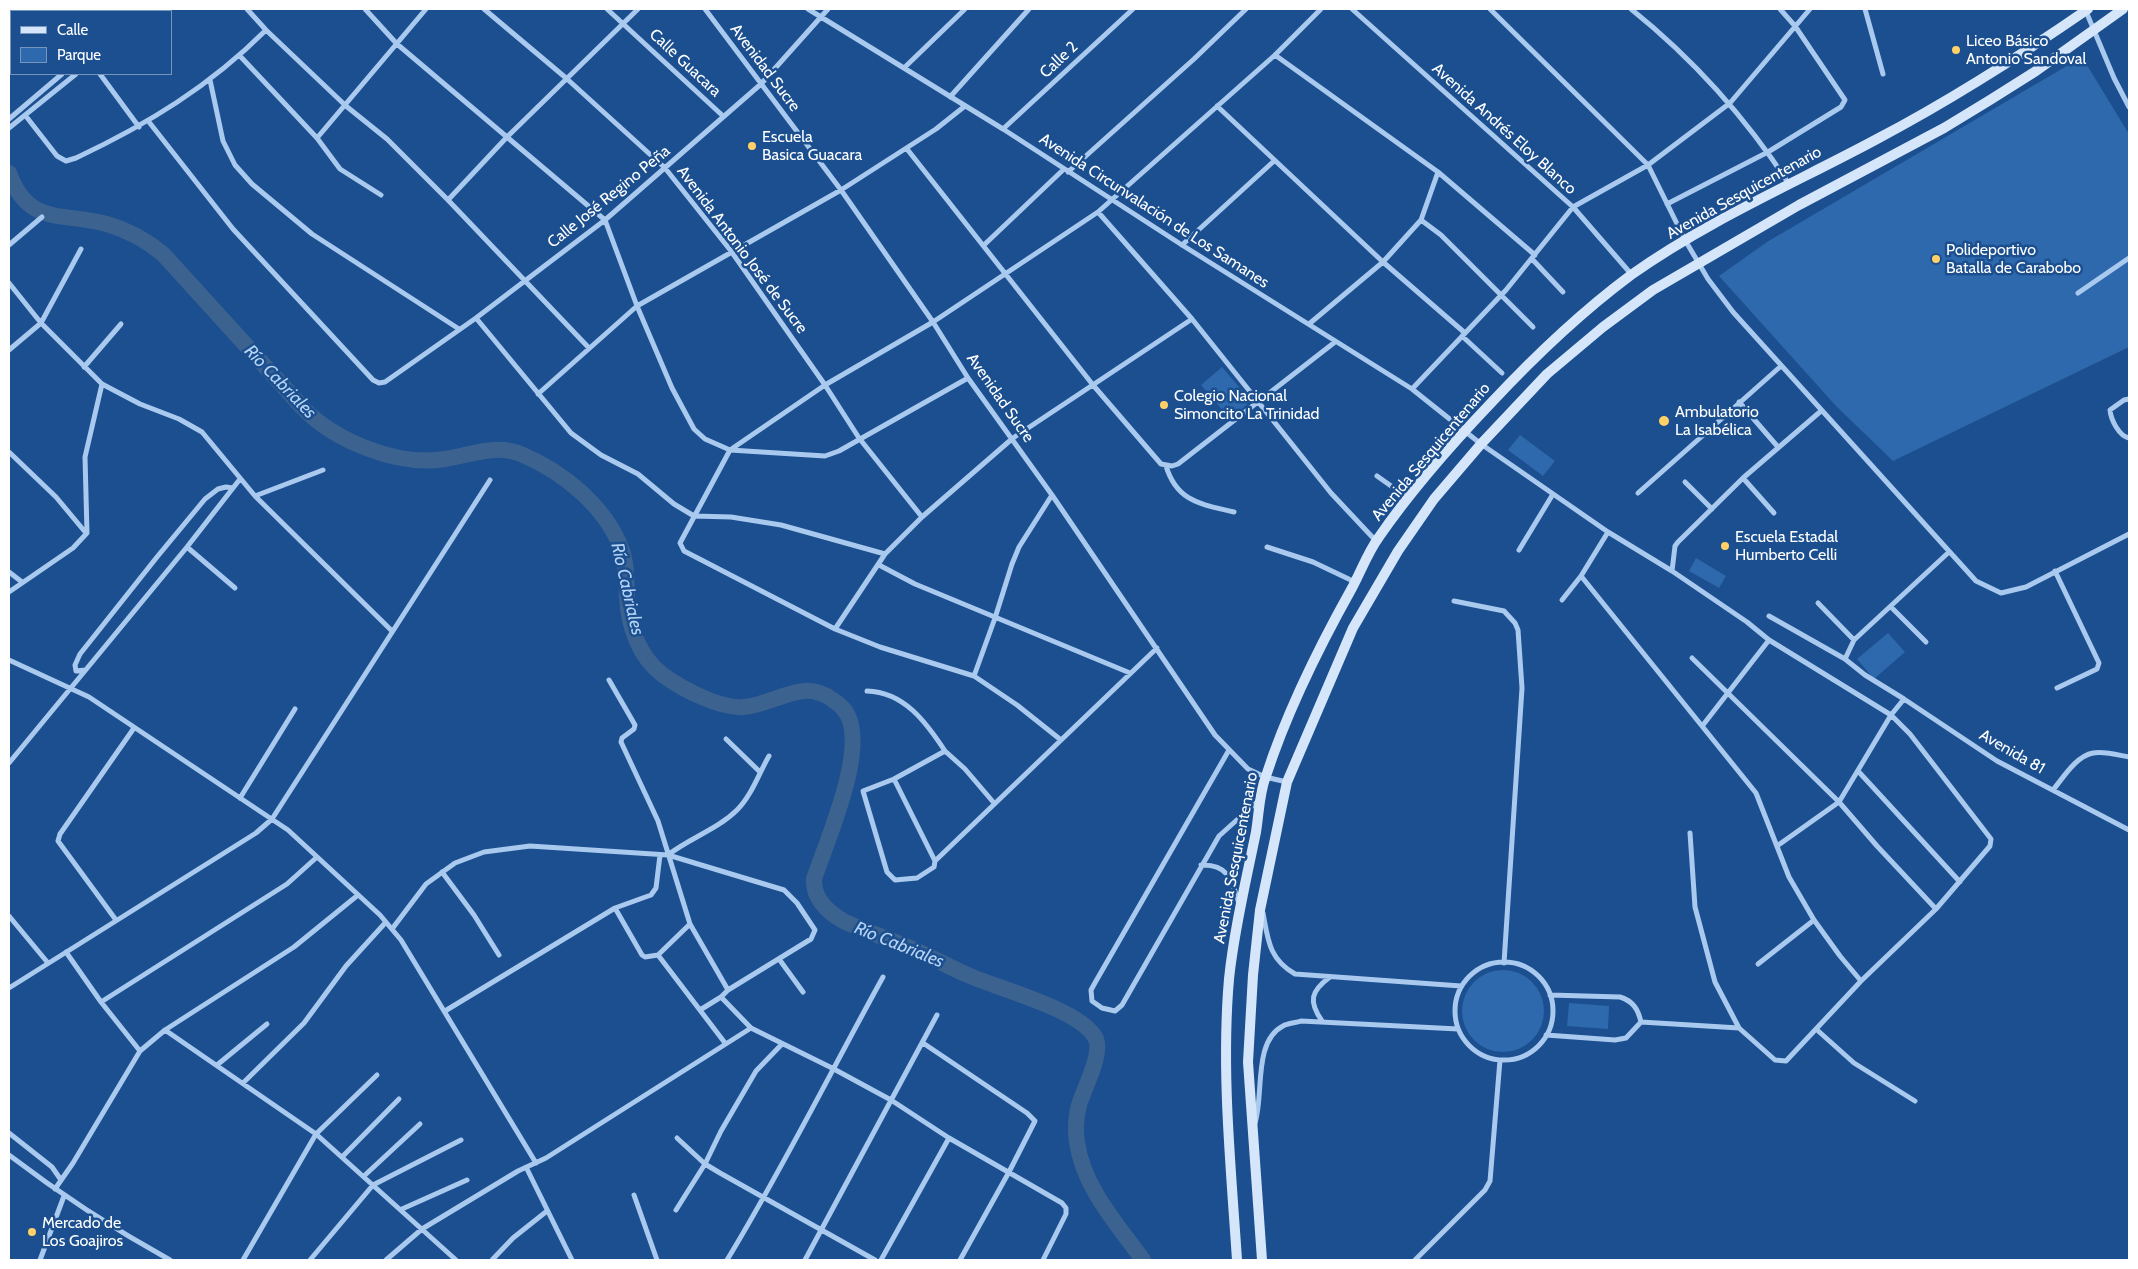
<!DOCTYPE html>
<meta charset="utf-8">
<style>
body{margin:0}
#map{position:relative;width:2138px;height:1269px;overflow:hidden;background:#1b4f8f;font-family:Cabin,sans-serif}
canvas{display:block}
.frame{position:absolute;inset:0;border:10px solid #fff;pointer-events:none}
.legend{position:absolute;left:10px;top:10px;width:162px;height:65px;box-sizing:border-box;background:#1b4f8f;border:1px solid #7695bc;margin:0;padding:6px 9px;list-style:none;font-size:15px;color:#fff}
.legend li{display:flex;align-items:center;gap:10px;height:25px}
.legend b{width:25px;border:1px solid #7695bc}
</style>
<div id="map">
<canvas width="2138" height="1269"></canvas>
<div class="frame"></div>
<ul class="legend">
<li><b style="height:6px;background:#d6e6fa"></b>Calle</li>
<li><b style="height:14px;background:#2e69ad"></b>Parque</li>
</ul>
</div>
<script>
const g = document.querySelector('canvas').getContext('2d');
g.lineJoin = 'round';
function fillPath(path, color) { g.fillStyle = color; g.fill(path, 'evenodd'); }
function strokePath(path, color, width, dash) { g.strokeStyle = color; g.lineWidth = width; g.lineCap = dash ? 'butt' : 'round'; g.setLineDash(dash || []); g.stroke(path); }
function write(font, color, halo, rows, align = 'center') {
  g.font = font + ' Cabin,sans-serif'; g.lineWidth = 5; g.setLineDash([]); g.textBaseline = 'middle'; g.strokeStyle = halo; g.fillStyle = color; for (const [text, x, y, turn = 0] of rows) {
    g.save(); g.translate(x, y); g.rotate((+turn || 0) * Math.PI / 180); g.textAlign = isNaN(turn) ? turn : align; if (halo) g.strokeText(text, 0, 0); g.fillText(text, 0, 0); g.restore();
  }
}
fillPath(new Path2D(`
 M 2082,57 L 2129,134 L 2129,347 L 1893,461 L 1836,406 L 1719,276 L 1767,242 Z
 M 1222,367 L 1251,401 L 1230,419 L 1201,385 Z
 M 1520,435 L 1555,461 L 1543,476 L 1508,450 Z
 M 1696,558 L 1726,576 L 1719,588 L 1689,571 Z
 M 1888,633 L 1905,652 L 1874,679 L 1857,659 Z
 M1462 1011a41 41 0 1 1 82 0a41 41 0 1 1-82 0Z
 M 1569,1003 L 1609,1006 L 1608,1029 L 1567,1026 Z`), '#2e69ad');
strokePath(new Path2D(`
 M 26,9 L 27,11
 M 9,63 L 11,58
 M 9,173 C 29,228 64,211 110,225 C 130,231 147,241 163,254 L 303,408 C 335,441 398,467 445,459 C 472,455 496,443 523,455 C 563,472 605,506 621,548 C 627,563 626,580 627,596 C 628,626 639,657 663,675 C 682,689 720,709 744,707 C 777,704 803,677 833,700 C 839,704 845,709 848,716 C 866,753 827,840 814,879 C 813,899 829,913 845,922 C 868,932 892,940 915,950 C 934,958 951,968 970,976 C 1000,989 1078,1009 1095,1037 C 1104,1052 1084,1088 1079,1105 C 1076,1117 1075,1130 1077,1142 C 1083,1187 1117,1224 1143,1260`), '#3c6290', 16);
strokePath(new Path2D(`
 M 247,9 L 266,30 L 346,106 L 387,139 L 448,200 L 589,348
 M 365,9 L 397,44 L 605,220 L 637,306 L 672,388 L 694,429 L 705,439 L 730,450 L 825,456 L 839,451 L 968,378
 M 484,9 L 566,78 L 665,168 L 731,251 L 825,385 L 859,438 L 922,517
 M 607,9 L 723,116
 M 705,9 L 841,190 L 933,322 L 968,378 L 1052,495 L 1215,735 L 1248,769 L 1265,777 L 1287,782
 M 808,9 L 1003,129 L 1182,245 L 1412,389 L 1481,444 L 1608,532 L 1672,571 L 1747,622 L 1769,640 L 1891,715 L 1910,734 L 1991,839 L 1990,846 L 1936,909 L 1861,981 L 1786,1061 L 1775,1060 L 1739,1028 L 1715,982 L 1695,907 L 1690,833
 M 1352,9 L 1573,207 L 1632,275
 M 1490,9 L 1648,165 L 1685,240 L 1708,279 L 1733,312 L 1976,581 L 2001,593 L 2026,587 L 2129,534
 M 1631,9 C 1692,58 1746,118 1789,184
 M 1865,9 L 1883,74
 M 2085,9 L 2114,78 L 2129,107
 M 135,11 L 138,9
 M 152,11 L 155,9
 M 1275,55 L 1438,172 L 1535,255
 M 240,56 L 317,138 L 340,169 L 381,195
 M 905,67 L 965,9
 M 100,74 L 139,127
 M 210,80 L 223,141 L 235,165 L 252,184 L 312,234 L 459,329
 M 950,97 L 1029,9
 M 1217,106 L 1383,262 L 1465,333
 M 25,115 L 57,156 L 66,161 L 76,158 C 148,124 210,86 266,30
 M 9,119 L 62,74
 M 149,122 L 233,229 L 373,380 L 379,383 L 385,382 L 476,318 L 605,220 L 761,84 L 828,9
 M 9,128 L 76,74
 M 1003,129 L 1133,9
 M 317,138 L 426,9
 M 907,149 L 1093,385 L 1161,464 L 1172,466 L 1178,464 L 1335,342
 M 1068,172 L 1194,59 L 1246,9
 M 448,200 L 507,137 L 638,9
 M 1667,204 L 1768,152 L 1841,107 L 1845,100 L 1795,26 L 1780,9
 M 1098,212 L 1192,319 L 1331,493 L 1376,541
 M 1421,220 L 1441,235 L 1533,327
 M 9,245 L 42,217
 M 984,245 L 1064,169
 M 1182,245 L 1274,161
 M 1532,259 L 1563,292
 M 9,283 L 41,323 L 102,384 L 85,457 L 87,533 L 73,548 L 9,592
 M 2078,293 L 2129,258
 M 476,318 L 571,433 L 601,455 L 638,474 L 674,504 L 694,516 L 731,517 L 781,525 L 885,554
 M 1309,324 L 1383,262 L 1421,220 L 1438,172
 M 1462,336 L 1502,373
 M 9,350 L 41,323 L 81,249
 M 84,367 L 121,324
 M 102,384 L 140,404 L 179,419 L 202,432 L 255,496 L 323,470
 M 1412,389 L 1506,290 L 1573,207 L 1648,165 L 1730,103 L 1810,9
 M 538,394 L 637,306 L 841,190 L 936,129 L 965,106
 M 2129,399 L 2124,400 L 2110,410 C 2111,420 2119,436 2129,438
 M 1739,402 L 1778,447
 M 9,452 L 56,497 L 86,533
 M 1166,466 C 1177,502 1201,504 1234,512
 M 1377,476 L 1408,498
 M 1743,478 L 1774,513
 M 1685,482 L 1712,509
 M 1638,493 L 1781,366
 M 255,496 L 392,631
 M 1608,532 L 1581,576 L 1756,793 L 1789,877 L 1814,920 L 1840,956 L 1861,981
 M 187,547 L 235,588
 M 1267,547 L 1313,562 L 1355,582
 M 1519,550 L 1553,494
 M 879,565 L 915,584 L 1130,673
 M 1672,571 L 1675,546 L 1678,542 L 1743,478 L 1821,411
 M 2055,571 L 2099,663 L 2097,669 L 2057,688
 M 9,572 L 22,582
 M 1562,600 L 1581,576
 M 1454,601 L 1504,611 L 1515,623 L 1518,630 L 1522,688 L 1504,963
 M 1818,603 L 1854,640
 M 1891,607 L 1926,642
 M 1769,616 L 1845,659
 M 835,629 L 885,554 L 922,517 L 1013,438 L 1192,319
 M 1692,658 L 1839,802 L 1877,846 L 1936,909
 M 9,660 L 89,697 L 288,830 L 380,915 L 401,940 L 536,1163
 M 85,670 L 76,671 L 75,665 L 80,654 L 157,557 L 205,499 L 218,489 L 226,487 L 233,488
 M 974,676 L 995,618 L 1012,564 L 1019,547 L 1052,495
 M 609,680 L 635,725 L 634,729 L 622,738 L 621,742 L 658,821 L 690,924 L 728,990 L 721,997 L 751,1028 L 832,1068 L 891,1100 L 949,1138 L 1062,1203 L 1066,1208 L 1066,1214 L 1043,1260
 M 867,691 C 904,692 926,722 945,751
 M 1904,699 L 1865,675 L 1845,659 L 1854,640 L 1949,552
 M 1703,725 L 1769,640
 M 726,739 L 760,772
 M 1061,740 L 1017,705 L 974,676 L 880,647 L 835,629 L 684,551 L 680,543 L 730,450 L 825,385 L 933,322 L 1098,212 L 1275,55 L 1321,9
 M 1229,750 L 1096,981 L 1091,990 L 1092,1001 L 1102,1008 L 1115,1011 L 1122,1005 L 1219,836 L 1258,801
 M 9,763 L 187,547 L 240,479
 M 1858,771 L 1960,882
 M 894,779 L 935,861
 M 2053,790 C 2063,778 2076,756 2093,753 C 2104,751 2118,755 2129,757
 M 240,798 L 295,709
 M 994,803 L 965,769 L 945,751 L 894,779 L 863,791 L 887,872 L 895,880 L 917,878 L 934,867 L 935,861 L 1157,648
 M 1777,846 L 1839,802 L 1891,715 L 1904,699 L 1997,761 L 2129,830
 M 668,855 C 690,838 718,829 737,810 C 752,795 759,773 769,756
 M 1201,865 C 1229,864 1232,881 1239,904
 M 442,872 L 474,915 L 499,955
 M 615,908 L 642,955 L 645,957 L 658,955
 M 1263,913 C 1268,940 1269,959 1295,974 L 1461,986
 M 9,916 L 48,963
 M 116,920 L 58,841 L 60,834 L 134,728
 M 690,924 L 658,955 L 725,1043
 M 392,929 L 426,884 L 455,863 L 484,852 L 530,846 L 668,855 L 784,890 L 797,903 L 815,930 L 811,939 L 728,990
 M 66,952 L 101,1002 L 140,1051 L 165,1030 L 294,947 L 358,895
 M 779,959 L 803,992
 M1455 1011a49 49 0 1 1 98 0a49 49 0 1 1-98 0Z
 M 1758,964 L 1814,920
 M 9,988 L 256,833 L 272,819 L 490,480
 M 101,1002 L 287,884 L 317,857
 M 700,1010 L 721,997
 M 445,1011 L 615,908 L 651,895 L 656,888 L 660,855
 M 1322,1021 C 1308,1001 1311,991 1330,977
 M 1641,1022 L 1739,1028
 M 1816,1029 L 1854,1063 L 1915,1101
 M 165,1030 L 316,1134 L 456,1260
 M 1546,1035 L 1615,1040 L 1626,1038 L 1641,1022 C 1638,1009 1633,1001 1620,997 L 1550,995
 M 923,1043 L 1027,1113 L 1035,1121 L 1009,1172 L 960,1260
 M 217,1065 L 267,1024
 M 243,1083 L 304,1023 L 346,966 L 386,922
 M 1255,1123 C 1264,1095 1253,1041 1283,1026 C 1288,1023 1296,1023 1301,1021 L 1458,1029
 M 9,1133 L 52,1167 L 61,1180
 M 677,1138 L 705,1164 L 720,1173 L 875,1260
 M 9,1155 C 60,1194 114,1229 170,1260
 M 343,1156 L 399,1099
 M 526,1167 L 572,1260
 M 364,1176 L 420,1124
 M 55,1189 L 73,1163 L 140,1051
 M 634,1195 L 657,1260
 M 402,1209 L 467,1180
 M 676,1210 L 705,1164 L 721,1131 L 756,1071 L 782,1044
 M 40,1260 L 64,1196
 M 243,1260 L 316,1134 L 377,1075
 M 310,1260 L 373,1185 L 461,1140
 M 386,1260 L 422,1229 L 518,1171 L 546,1158 L 751,1028
 M 492,1260 L 513,1238 L 547,1211
 M 727,1260 C 783,1168 831,1071 883,977
 M 805,1260 L 937,1015
 M 881,1260 L 949,1138
 M 1415,1260 L 1485,1190 L 1490,1181 L 1500,1060`), '#a9c9ee', 5);
strokePath(new Path2D(`
 M 1237,1260 C 1231,1167 1221,1072 1229,979 C 1234,930 1246,881 1256,832 C 1259,814 1259,794 1266,776 C 1287,711 1319,647 1352,588 C 1361,571 1368,552 1379,537 C 1412,489 1451,445 1491,403 C 1534,357 1580,313 1631,275 C 1707,221 1795,183 1877,139 C 1951,100 2020,56 2088,9
 M 1262,1260 L 1248,1062 L 1253,975 L 1260,910 L 1287,782 L 1353,628 L 1398,551 L 1434,499 L 1481,444 L 1547,374 L 1603,327 L 1653,290 L 1799,205 L 1944,128 L 1990,100 L 2036,71 L 2123,9`), '#d6e6fa', 10);
for (const [x, y, r, color] of [
 [1956,50,5,"#ffd166"],
 [752,146,5,"#ffd166"],
 [1936,259,5,"#ffd166"],
 [1164,405,5,"#ffd166"],
 [1664,421,6,"#ffd166"],
 [1725,546,5,"#ffd166"],
 [32,1232,5,"#ffd166"]
]) { const dot = new Path2D(); dot.arc(x, y, r, 0, 2 * Math.PI); g.fillStyle = color; g.fill(dot); strokePath(dot, '#1b4f8f', 2); }
write('16px', '#fff', '#1b4f8f', [
 ["Liceo Básico",1966,41],
 ["Antonio Sandoval",1966,59],
 ["Escuela",762,137],
 ["Basica Guacara",762,155],
 ["Polideportivo",1946,250],
 ["Batalla de Carabobo",1946,268],
 ["Colegio Nacional",1174,396],
 ["Simoncito La Trinidad",1174,414],
 ["Ambulatorio",1675,412],
 ["La Isabélica",1675,430],
 ["Escuela Estadal",1735,537],
 ["Humberto Celli",1735,555],
 ["Mercado de",42,1223],
 ["Los Goajiros",42,1241]
], 'left');
write('16px', '#fff', '#1b4f8f', [
 ["Calle 2",1059,60,-43],
 ["Calle Guacara",685,63,43],
 ["Avenidad Sucre",765,68,53],
 ["Avenida Andrés Eloy Blanco",1504,129,42],
 ["Avenida Sesquicentenario",1744,193,-29],
 ["Calle José Regino Peña",609,197,-39],
 ["Avenida Circunvalación de Los Samanes",1154,211,33],
 ["Avenida Antonio José de Sucre",742,250,53],
 ["Avenidad Sucre",1000,398,55],
 ["Avenida Sesquicentenario",1431,452,-50],
 ["Avenida 81",2012,752,30],
 ["Avenida Sesquicentenario",1236,858,-79]
]);
write('italic 18px', '#b5d3f5', '#1b4f8f', [
 ["Río Cabriales",280,382,46],
 ["Río Cabriales",627,589,77],
 ["Río Cabriales",899,945,22]
]);
</script>
